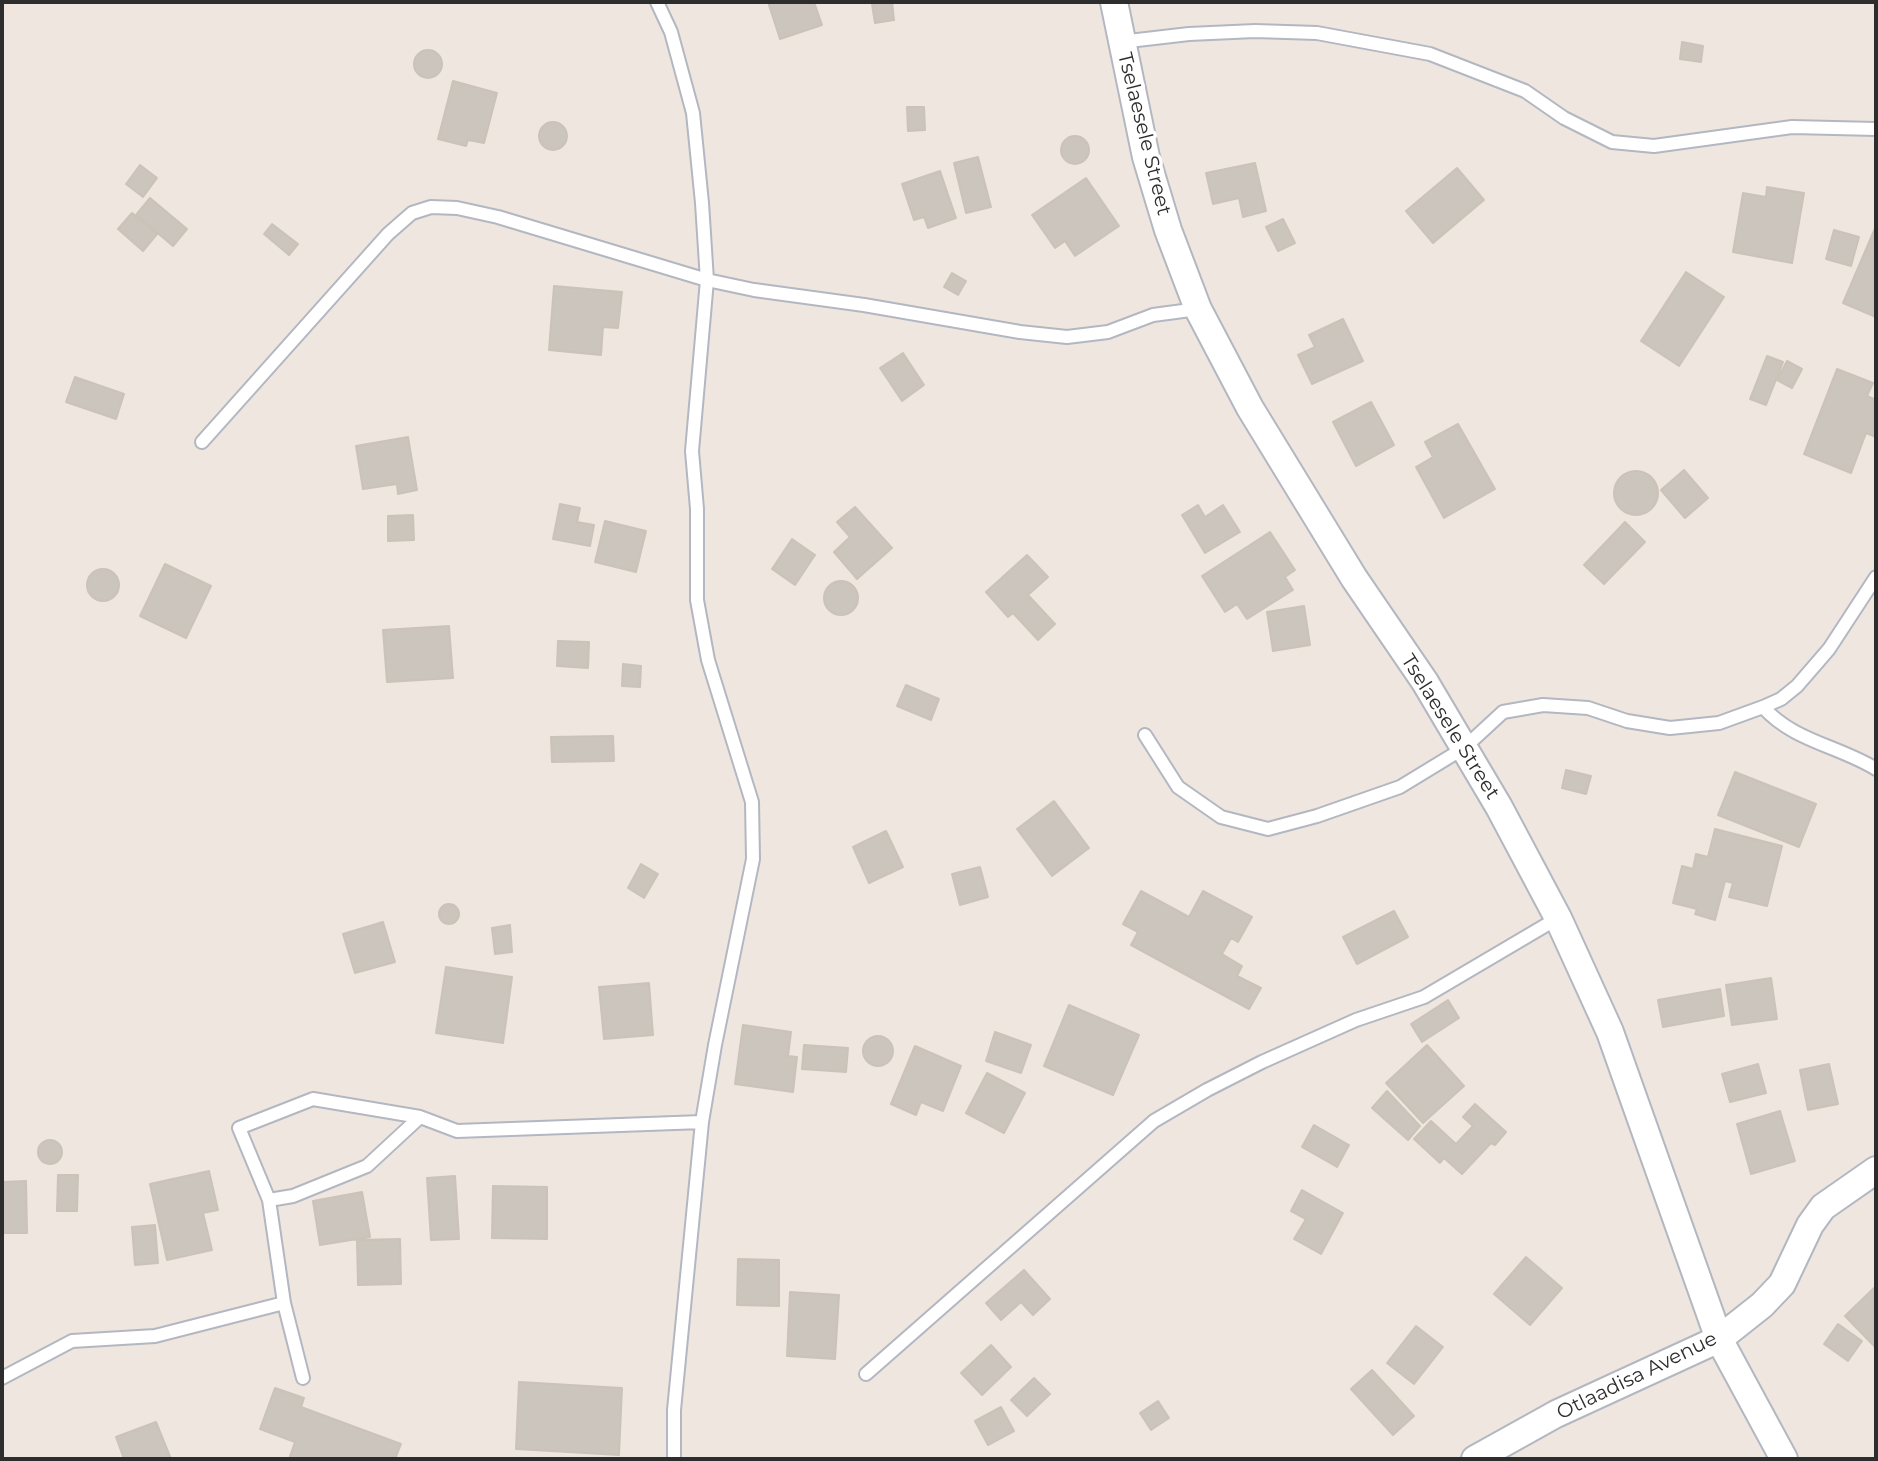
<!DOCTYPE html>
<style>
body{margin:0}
#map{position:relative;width:1878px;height:1461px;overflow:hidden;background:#efe7df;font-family:Montserrat,sans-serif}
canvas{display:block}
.frame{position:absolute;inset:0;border:4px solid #2d2d2d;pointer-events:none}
</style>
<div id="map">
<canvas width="1878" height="1461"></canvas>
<div class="frame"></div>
</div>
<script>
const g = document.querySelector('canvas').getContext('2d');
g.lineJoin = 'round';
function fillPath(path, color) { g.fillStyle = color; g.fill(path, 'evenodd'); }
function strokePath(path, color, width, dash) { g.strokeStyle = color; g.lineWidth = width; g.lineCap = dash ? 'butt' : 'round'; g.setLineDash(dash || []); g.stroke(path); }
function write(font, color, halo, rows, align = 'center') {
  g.font = font + ' Montserrat,sans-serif'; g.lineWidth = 7; g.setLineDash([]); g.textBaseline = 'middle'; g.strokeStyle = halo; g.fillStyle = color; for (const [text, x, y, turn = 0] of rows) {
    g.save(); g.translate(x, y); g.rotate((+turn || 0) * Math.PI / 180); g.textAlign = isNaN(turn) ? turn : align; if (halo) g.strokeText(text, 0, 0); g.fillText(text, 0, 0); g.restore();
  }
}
const building = new Path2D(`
 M 768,2 L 814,2 L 822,25 L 780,39 Z
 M 892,2 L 894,20 L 875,23 L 872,4 Z
 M 1682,42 L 1703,46 L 1701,62 L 1680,59 Z
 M414 64a14 14 0 1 1 28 0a14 14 0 1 1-28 0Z
 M 453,81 L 497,93 L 484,143 L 468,140 L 466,146 L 438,139 Z
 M 907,107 L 924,107 L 925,130 L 908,131 Z
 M539 136a14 14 0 1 1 28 0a14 14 0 1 1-28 0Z
 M1061 150a14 14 0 1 1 28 0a14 14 0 1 1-28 0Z
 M 978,157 L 991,207 L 966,213 L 954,163 Z
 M 1255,163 L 1266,211 L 1243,217 L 1239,198 L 1213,204 L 1206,173 Z
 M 140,165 L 157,178 L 143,197 L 126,184 Z
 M 1457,168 L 1484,200 L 1433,243 L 1406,211 Z
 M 940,171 L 956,218 L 928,228 L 924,217 L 914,220 L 902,184 Z
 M 1086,178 L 1119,226 L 1075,256 L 1065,241 L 1055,248 L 1032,215 Z
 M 1767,187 L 1804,193 L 1792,263 L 1733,252 L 1743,193 L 1766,197 Z
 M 150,198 L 187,229 L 173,246 L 136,215 Z
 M 132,213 L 157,234 L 143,251 L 118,229 Z
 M 1283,219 L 1295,243 L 1278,251 L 1266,227 Z
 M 272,224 L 298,244 L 289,255 L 264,234 Z
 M 1876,226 L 1876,317 L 1843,303 Z
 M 1834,230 L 1859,237 L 1851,266 L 1826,259 Z
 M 1686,272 L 1724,297 L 1679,366 L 1641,341 Z
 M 952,273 L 966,281 L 958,295 L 944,287 Z
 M 554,286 L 622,292 L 618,328 L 603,327 L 601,355 L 549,350 Z
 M 1343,319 L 1363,361 L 1312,384 L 1298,355 L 1315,347 L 1309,335 Z
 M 903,353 L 924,385 L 902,401 L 880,368 Z
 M 1767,356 L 1783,362 L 1766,405 L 1750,399 Z
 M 1787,361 L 1802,369 L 1792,388 L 1777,380 Z
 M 1837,369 L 1873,383 L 1867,396 L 1876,400 L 1876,437 L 1866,433 L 1851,473 L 1804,454 Z
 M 75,377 L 124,394 L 116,419 L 66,402 Z
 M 1371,402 L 1394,445 L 1356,466 L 1333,422 Z
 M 1458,424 L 1495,489 L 1444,518 L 1416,467 L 1433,457 L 1425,442 Z
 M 408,437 L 417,490 L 398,494 L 397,484 L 363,489 L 356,446 Z
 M 1684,470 L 1708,498 L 1685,518 L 1661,490 Z
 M1614 493a22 22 0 1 1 44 0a22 22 0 1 1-44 0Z
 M 560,504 L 580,508 L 577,522 L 594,525 L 590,546 L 553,539 Z
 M 1198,505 L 1205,517 L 1223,505 L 1240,532 L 1205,553 L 1182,515 Z
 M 855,507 L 892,548 L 857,579 L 834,552 L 850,537 L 837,522 Z
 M 413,515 L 414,540 L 388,541 L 388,516 Z
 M 605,521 L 646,531 L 636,572 L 595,562 Z
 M 1625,522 L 1645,542 L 1604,584 L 1584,565 Z
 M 1270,532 L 1295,570 L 1285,577 L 1293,590 L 1247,619 L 1237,604 L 1225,612 L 1202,576 Z
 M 792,539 L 815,555 L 795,585 L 772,569 Z
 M 1027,555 L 1048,577 L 1028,595 L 1055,624 L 1038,640 L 1013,613 L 1008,617 L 986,592 Z
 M 165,564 L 211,586 L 186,638 L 140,616 Z
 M87 585a16 16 0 1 1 32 0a16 16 0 1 1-32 0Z
 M824 598a17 17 0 1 1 34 0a17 17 0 1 1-34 0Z
 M 1304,606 L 1310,645 L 1273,651 L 1267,612 Z
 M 449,626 L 453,678 L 387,682 L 383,630 Z
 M 558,641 L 589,642 L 588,668 L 557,666 Z
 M 623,664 L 641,666 L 640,687 L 622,686 Z
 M 906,685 L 939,699 L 931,720 L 897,706 Z
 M 613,736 L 614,761 L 552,762 L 551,737 Z
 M 1566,770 L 1591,776 L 1586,794 L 1562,788 Z
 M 1735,772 L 1816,804 L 1799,847 L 1718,815 Z
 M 1054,801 L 1089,848 L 1052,876 L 1017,829 Z
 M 1715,829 L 1782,846 L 1767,906 L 1729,897 L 1733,883 L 1725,881 L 1715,920 L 1695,914 L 1697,909 L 1673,903 L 1682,866 L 1693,869 L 1696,854 L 1708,857 Z
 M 886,831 L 903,867 L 869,883 L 853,847 Z
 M 641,864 L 658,874 L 644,898 L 628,888 Z
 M 980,867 L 988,897 L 960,905 L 952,874 Z
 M 1141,891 L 1189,917 L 1203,891 L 1252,917 L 1238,942 L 1231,938 L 1222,954 L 1242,966 L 1237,976 L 1261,988 L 1249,1009 L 1131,945 L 1138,932 L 1123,924 Z
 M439 914a10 10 0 1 1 20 0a10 10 0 1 1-20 0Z
 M 1394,911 L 1408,937 L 1357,964 L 1343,937 Z
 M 383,922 L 395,962 L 355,973 L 343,934 Z
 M 510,925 L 512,952 L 495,954 L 492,928 Z
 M 446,967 L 512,977 L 503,1043 L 436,1033 Z
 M 1771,978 L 1777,1019 L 1732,1025 L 1726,985 Z
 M 649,983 L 653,1035 L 604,1039 L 599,987 Z
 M 1720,989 L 1724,1016 L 1663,1027 L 1658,1000 Z
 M 1448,1000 L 1459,1018 L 1422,1042 L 1411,1024 Z
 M 1069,1005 L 1139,1035 L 1113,1095 L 1044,1066 Z
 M 743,1025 L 791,1032 L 788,1056 L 797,1057 L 793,1092 L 735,1084 Z
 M 995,1032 L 1031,1045 L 1021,1073 L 986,1061 Z
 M863 1051a15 15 0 1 1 30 0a15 15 0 1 1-30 0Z
 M 804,1045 L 848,1048 L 846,1072 L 802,1069 Z
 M 1427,1045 L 1464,1086 L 1423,1123 L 1386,1083 Z
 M 915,1046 L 961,1066 L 943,1111 L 921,1102 L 916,1115 L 891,1104 Z
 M 1758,1064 L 1766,1093 L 1730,1102 L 1722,1074 Z
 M 1829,1064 L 1838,1104 L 1808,1110 L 1800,1070 Z
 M 987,1073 L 1025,1093 L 1004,1133 L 966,1113 Z
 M 1387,1091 L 1420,1126 L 1408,1140 L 1372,1108 Z
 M 1475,1104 L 1506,1132 L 1495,1145 L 1491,1143 L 1462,1174 L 1444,1158 L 1440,1163 L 1414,1139 L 1431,1121 L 1456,1144 L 1473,1126 L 1463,1117 Z
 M 1780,1111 L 1795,1161 L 1751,1174 L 1737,1124 Z
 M 1314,1125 L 1349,1145 L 1337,1167 L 1302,1147 Z
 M38 1152a12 12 0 1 1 24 0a12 12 0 1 1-24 0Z
 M 209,1171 L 218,1210 L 203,1213 L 212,1250 L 167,1260 L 150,1184 Z
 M 58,1175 L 78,1175 L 77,1211 L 57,1211 Z
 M 455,1176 L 459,1239 L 431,1240 L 427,1178 Z
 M 26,1181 L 27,1233 L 2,1233 L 2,1182 Z
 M 493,1186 L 547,1187 L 547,1239 L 492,1238 Z
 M 1302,1190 L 1343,1213 L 1321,1254 L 1294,1239 L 1306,1219 L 1291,1211 Z
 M 362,1192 L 370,1237 L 320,1245 L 313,1201 Z
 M 155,1225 L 158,1263 L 135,1265 L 132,1227 Z
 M 400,1239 L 401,1284 L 358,1285 L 357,1240 Z
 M 1526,1257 L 1562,1288 L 1530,1325 L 1494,1294 Z
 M 738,1259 L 779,1260 L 779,1306 L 737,1305 Z
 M 1024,1270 L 1050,1299 L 1033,1315 L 1021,1302 L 1001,1320 L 986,1303 Z
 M 1874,1288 L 1876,1290 L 1876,1348 L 1845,1316 Z
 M 790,1292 L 839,1295 L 835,1359 L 787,1356 Z
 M 1838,1324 L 1862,1341 L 1848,1361 L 1824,1344 Z
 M 1416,1326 L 1443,1347 L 1414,1384 L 1387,1363 Z
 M 991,1345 L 1011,1367 L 982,1395 L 961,1373 Z
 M 1372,1370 L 1414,1416 L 1393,1435 L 1351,1389 Z
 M 1034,1378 L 1050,1394 L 1027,1416 L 1011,1400 Z
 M 519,1382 L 622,1388 L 619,1455 L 516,1449 Z
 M 275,1388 L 304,1398 L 301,1407 L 401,1444 L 395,1459 L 289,1459 L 295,1442 L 260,1429 Z
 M 1158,1401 L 1169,1418 L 1151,1430 L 1140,1413 Z
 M 1001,1407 L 1014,1431 L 988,1445 L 975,1421 Z
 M 156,1422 L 171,1459 L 124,1459 L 116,1437 Z`);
fillPath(building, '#cbc5bd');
strokePath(building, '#cbc2b8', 2);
const service = new Path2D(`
 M 657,2 L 671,32 L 693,113 L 702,203 L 707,280 L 692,451 L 697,509 L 697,600 L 708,660 L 752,802 L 753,859 L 715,1045 L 702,1122 L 674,1410 L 674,1459
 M 1120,42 L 1189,34 L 1255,31 L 1317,33 L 1430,54 L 1525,91 L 1564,118 L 1612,142 L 1654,146 L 1792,127 L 1876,129
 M 202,442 L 388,234 L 412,213 L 431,207 L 457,208 L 498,217 L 707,280 L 754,290 L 864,305 L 1020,332 L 1067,337 L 1108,332 L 1153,315 L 1198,309
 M 1763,707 C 1793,741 1839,746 1876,769
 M 1145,735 L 1178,787 L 1221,817 L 1268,829 L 1317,816 L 1400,787 L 1464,748 L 1503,712 L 1543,705 L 1588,708 L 1627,721 L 1670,728 L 1719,723 L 1763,707 L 1781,699 L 1797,686 L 1829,649 L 1876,577
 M 269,1200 L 293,1196 L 367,1166 L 420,1117
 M 866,1374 L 1154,1121 L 1207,1090 L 1262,1062 L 1356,1020 L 1424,997 L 1558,918
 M 2,1378 L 72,1341 L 155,1336 L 284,1303
 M 303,1378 L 284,1303 L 269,1200 L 239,1128 L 313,1099 L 420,1117 L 457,1131 L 702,1122`);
const minor = new Path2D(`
 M 1114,2 L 1146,157 L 1168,230 L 1198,309 L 1250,408 L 1354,578 L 1425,682 L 1499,807 L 1558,918 L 1610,1032 L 1719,1339 L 1784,1459
 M 1475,1459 L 1556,1414 L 1719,1339 L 1762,1305 L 1782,1284 L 1810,1225 L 1823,1207 L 1876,1170`);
strokePath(service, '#b3b7c1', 16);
strokePath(minor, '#b3b7c1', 30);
strokePath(service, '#fff', 12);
strokePath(minor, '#fff', 26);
write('20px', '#2d2d2d', '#fff', [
 ["Tselaesele Street",1144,134,76],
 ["Tselaesele Street",1450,727,58],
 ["Otlaadisa Avenue",1637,1376,-26]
]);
</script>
